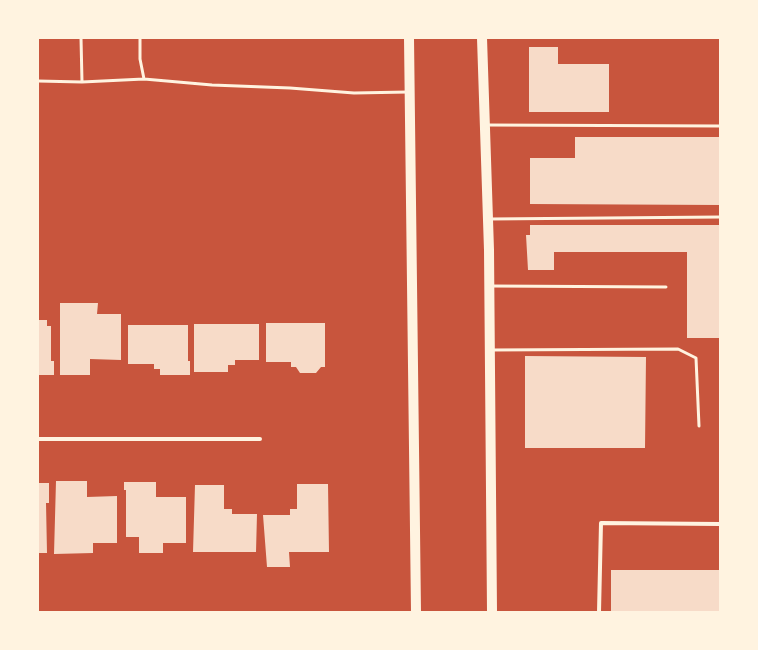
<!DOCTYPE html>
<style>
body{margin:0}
#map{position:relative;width:758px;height:650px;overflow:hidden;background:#c8553d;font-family:Montserrat,sans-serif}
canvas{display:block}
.frame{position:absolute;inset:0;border:39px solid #fff3e0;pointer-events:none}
</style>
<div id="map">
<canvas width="758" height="650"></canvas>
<div class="frame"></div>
</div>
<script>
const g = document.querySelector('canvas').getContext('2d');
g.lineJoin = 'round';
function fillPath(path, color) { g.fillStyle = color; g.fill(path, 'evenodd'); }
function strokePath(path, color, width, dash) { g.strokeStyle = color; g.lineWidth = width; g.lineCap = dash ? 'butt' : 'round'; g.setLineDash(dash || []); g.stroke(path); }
fillPath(new Path2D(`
 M 529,47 L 558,47 L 558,64 L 609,64 L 609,112 L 529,112 Z
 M 575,137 L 720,137 L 720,205 L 530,204 L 530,158 L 575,158 Z
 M 530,225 L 720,225 L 720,338 L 687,338 L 687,252 L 554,252 L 554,270 L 528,270 L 526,235 L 530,235 Z
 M 60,303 L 98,303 L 97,314 L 121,314 L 121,360 L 90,359 L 90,375 L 60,375 Z
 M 38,320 L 47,320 L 47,326 L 51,326 L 51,361 L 54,361 L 54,375 L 38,375 Z
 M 266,323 L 325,323 L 325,367 L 321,367 L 316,373 L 300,373 L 296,367 L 291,367 L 291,362 L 266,362 Z
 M 194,324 L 259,324 L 259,360 L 235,360 L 235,365 L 228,365 L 228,372 L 194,372 Z
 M 128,325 L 188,325 L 188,361 L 190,361 L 190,375 L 160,375 L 160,369 L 154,369 L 154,364 L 128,364 Z
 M 525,356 L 646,357 L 645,448 L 525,448 Z
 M 56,481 L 87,481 L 87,497 L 117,496 L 117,543 L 93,543 L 93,553 L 54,554 Z
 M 124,482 L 156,482 L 156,497 L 186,497 L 186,543 L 163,543 L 163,553 L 139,553 L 139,537 L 126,537 L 126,490 L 124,490 Z
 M 38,483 L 49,483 L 49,503 L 46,503 L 47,553 L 38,553 Z
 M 297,484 L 328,484 L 329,552 L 289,552 L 290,567 L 267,567 L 263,515 L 290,515 L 290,509 L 297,509 Z
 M 195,485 L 224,485 L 224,509 L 232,509 L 232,514 L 257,514 L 256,552 L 193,552 Z
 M 611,570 L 720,570 L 720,612 L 611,612 Z`), '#f7dbc8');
strokePath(new Path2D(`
 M 140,38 L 140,59 L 144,79 L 212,85 L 290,88 L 354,93 L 408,92
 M 38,81 L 82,82 L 81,38
 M 82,82 L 144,79
 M 487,125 L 720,126
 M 490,219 L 720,217
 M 491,286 L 666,287
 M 491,350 L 678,349 L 696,358 L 699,426`), '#fff3e0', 3);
strokePath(new Path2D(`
 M 38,439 L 260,439
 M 599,612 L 601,523 L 720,524`), '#fff3e0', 4);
strokePath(new Path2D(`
 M 409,38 L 416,612
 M 482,38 L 489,250 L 492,612`), '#fff3e0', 10);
</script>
